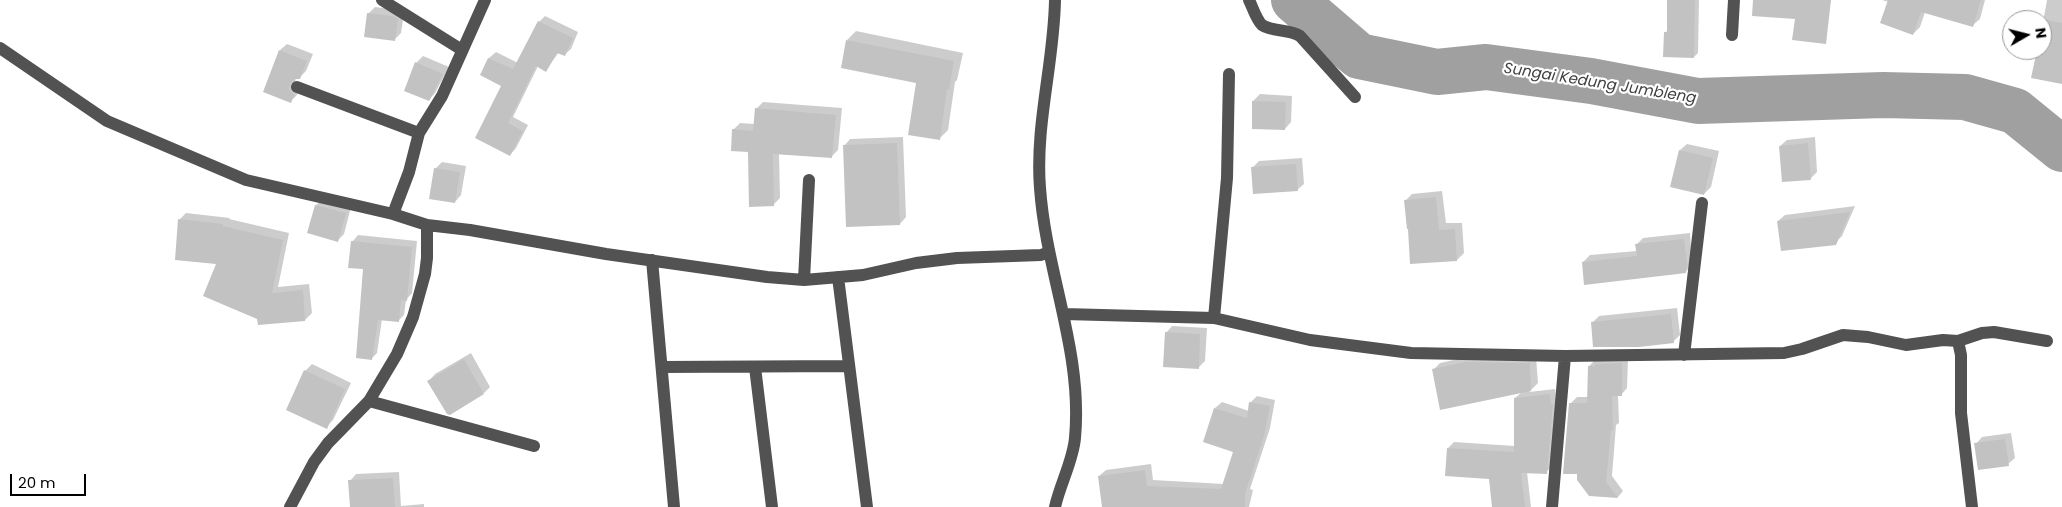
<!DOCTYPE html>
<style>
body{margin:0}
#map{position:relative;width:2062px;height:507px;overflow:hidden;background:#fff;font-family:Poppins,sans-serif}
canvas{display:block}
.north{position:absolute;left:2002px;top:10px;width:50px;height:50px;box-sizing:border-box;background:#fff;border:1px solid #999;border-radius:50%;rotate:82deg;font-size:14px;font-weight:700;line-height:20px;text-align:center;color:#000}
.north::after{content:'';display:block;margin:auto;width:18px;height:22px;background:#000;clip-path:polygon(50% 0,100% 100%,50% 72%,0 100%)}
.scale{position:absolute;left:10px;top:474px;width:76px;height:22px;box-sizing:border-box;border:2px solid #000;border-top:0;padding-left:6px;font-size:15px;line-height:18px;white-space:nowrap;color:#000;-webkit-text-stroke:4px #fff;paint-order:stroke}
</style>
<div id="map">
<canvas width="2062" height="507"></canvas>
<div class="north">N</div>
<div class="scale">20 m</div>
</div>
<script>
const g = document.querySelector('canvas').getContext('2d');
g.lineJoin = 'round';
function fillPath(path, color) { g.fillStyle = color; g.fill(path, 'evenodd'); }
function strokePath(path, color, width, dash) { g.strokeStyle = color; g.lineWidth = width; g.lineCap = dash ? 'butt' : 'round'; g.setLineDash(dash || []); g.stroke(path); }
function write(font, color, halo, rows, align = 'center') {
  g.font = font + ' Poppins,sans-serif'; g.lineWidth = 4.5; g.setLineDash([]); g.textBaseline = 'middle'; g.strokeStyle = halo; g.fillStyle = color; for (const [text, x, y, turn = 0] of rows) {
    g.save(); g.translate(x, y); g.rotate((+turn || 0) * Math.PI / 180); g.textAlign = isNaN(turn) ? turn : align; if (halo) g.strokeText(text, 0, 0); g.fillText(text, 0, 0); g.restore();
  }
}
fillPath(new Path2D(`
 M 1668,0 L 1699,0 L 1698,53 L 1694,57 L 1665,33 L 1668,30 Z
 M 1882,0 L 1985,0 L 1980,19 L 1973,25 L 1925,12 L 1920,27 L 1913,34 L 1889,2 Z
 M 2047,0 L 2062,0 L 2062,83 L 2038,50 L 2042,50 L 2042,28 Z
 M 375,7 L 400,10 L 404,13 L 401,33 L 394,40 L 368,14 Z
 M 545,16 L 578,32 L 571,49 L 564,55 L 559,52 L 546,70 L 538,66 L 513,117 L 528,125 L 516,148 L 510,155 L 503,85 L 482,75 L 489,58 L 496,52 L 518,63 L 539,22 Z
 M 856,31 L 963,53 L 957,80 L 955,82 L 948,130 L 939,139 L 917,82 L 847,40 Z
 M 287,44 L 313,54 L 306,71 L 299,78 L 296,78 L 295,82 L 300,87 L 297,95 L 291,101 L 280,50 Z
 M 423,56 L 449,67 L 435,93 L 429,100 L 416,63 Z
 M 1260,94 L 1292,96 L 1291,122 L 1285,129 L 1253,101 Z
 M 763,102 L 842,108 L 838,150 L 832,156 L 779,153 L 780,198 L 773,205 L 749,151 L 733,130 L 740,123 L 755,124 L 756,109 Z
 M 903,137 L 906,217 L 900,224 L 844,146 L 850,139 Z
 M 1815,137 L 1817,172 L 1811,178 L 1780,146 L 1787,140 Z
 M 1687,144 L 1719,151 L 1711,187 L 1704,194 L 1680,150 Z
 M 1302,158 L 1304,184 L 1297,190 L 1253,167 L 1259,161 Z
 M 442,162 L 466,166 L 461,195 L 455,202 L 435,169 Z
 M 1442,191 L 1446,223 L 1462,223 L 1464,253 L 1457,260 L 1409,227 L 1405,201 L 1412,194 Z
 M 323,199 L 351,207 L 344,234 L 338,240 L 316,205 Z
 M 1855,206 L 1842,236 L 1835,243 L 1778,221 L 1785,215 Z
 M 186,213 L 230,218 L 229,219 L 289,233 L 278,287 L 309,284 L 312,313 L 305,320 L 258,318 L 218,263 L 179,220 Z
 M 1690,233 L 1692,265 L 1685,272 L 1583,262 L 1590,255 L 1637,251 L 1636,245 L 1643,238 Z
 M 358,235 L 417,241 L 412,293 L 406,300 L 404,315 L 398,321 L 382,319 L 377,353 L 371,359 L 364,268 L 352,242 Z
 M 1677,308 L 1680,335 L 1673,342 L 1592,323 L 1599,316 Z
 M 1172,326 L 1207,328 L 1205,361 L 1199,367 L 1166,333 Z
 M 471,353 L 490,387 L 484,393 L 429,381 L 435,374 Z
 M 1472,356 L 1536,357 L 1538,383 L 1529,392 L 1555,389 L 1556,399 L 1552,467 L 1546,472 L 1527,472 L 1531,507 L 1493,507 L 1490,478 L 1448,448 L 1454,442 L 1515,446 L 1515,398 L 1522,392 L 1433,370 L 1440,363 Z
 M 1628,358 L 1627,388 L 1621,395 L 1618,395 L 1619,423 L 1616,425 L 1612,476 L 1623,491 L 1618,497 L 1590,494 L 1570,404 L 1577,397 L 1588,397 L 1589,366 L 1595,360 Z
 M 312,364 L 351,383 L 333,420 L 326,427 L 305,371 Z
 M 1257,396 L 1275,400 L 1270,428 L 1250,489 L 1253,490 L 1249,507 L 1104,507 L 1099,476 L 1106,470 L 1151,464 L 1153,480 L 1224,484 L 1235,451 L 1215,408 L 1222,402 L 1249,411 L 1250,403 Z
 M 2011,433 L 2015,458 L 2008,464 L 1976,444 L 1982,437 Z
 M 399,472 L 401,506 L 424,504 L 424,507 L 351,507 L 350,481 L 356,474 Z`), '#0003');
strokePath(new Path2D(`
 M 1294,0 L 1359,56 L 1437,72 L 1486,67 L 1591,81 L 1698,101 L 1883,95 L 1965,97 L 2015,111 L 2062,149`), '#a0a0a0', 46);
fillPath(new Path2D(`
 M 1667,0 L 1695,0 L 1694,58 L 1663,57 L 1664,32 L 1667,32 Z
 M 1753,0 L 1831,0 L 1826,44 L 1792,40 L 1795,19 L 1752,16 Z
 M 1888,0 L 1981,0 L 1973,27 L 1921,12 L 1913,35 L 1880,23 Z
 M 367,13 L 392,16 L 398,19 L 395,41 L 364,37 Z
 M 2042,19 L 2062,23 L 2062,84 L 2031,78 L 2037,50 L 2042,50 Z
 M 538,21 L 573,38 L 565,56 L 557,53 L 546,72 L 536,66 L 508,123 L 523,131 L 510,156 L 475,138 L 501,86 L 480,75 L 488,58 L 513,69 Z
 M 846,40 L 954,61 L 949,90 L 947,89 L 940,140 L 908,135 L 916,83 L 841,68 Z
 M 279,50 L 307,61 L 300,79 L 295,79 L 290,84 L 289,89 L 294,95 L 291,103 L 263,92 Z
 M 415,62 L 443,74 L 429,101 L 404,91 Z
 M 1252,101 L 1286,102 L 1285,130 L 1252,129 Z
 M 755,108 L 836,115 L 832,158 L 773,154 L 774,206 L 749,207 L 748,152 L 731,151 L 732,129 L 753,131 Z
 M 897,143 L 900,225 L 846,227 L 843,145 Z
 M 1808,143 L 1811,180 L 1782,182 L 1779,146 Z
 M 1679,150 L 1713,158 L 1704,195 L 1670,187 Z
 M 1296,164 L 1298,191 L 1253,194 L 1251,167 Z
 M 434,168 L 460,172 L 455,203 L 429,199 Z
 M 1436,197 L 1439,230 L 1455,229 L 1457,261 L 1410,264 L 1408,229 L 1407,229 L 1404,200 Z
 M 315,205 L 346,213 L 338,242 L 307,233 Z
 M 1850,212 L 1836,245 L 1781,251 L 1777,221 Z
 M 178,219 L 223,224 L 223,226 L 283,240 L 272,293 L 303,290 L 305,321 L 258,325 L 257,319 L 203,296 L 216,264 L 175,260 Z
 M 1684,239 L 1687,264 L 1686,273 L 1584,285 L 1582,262 L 1637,256 L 1635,244 Z
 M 351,241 L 412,247 L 407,301 L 401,300 L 399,322 L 378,320 L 372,360 L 356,358 L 363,269 L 348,268 Z
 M 1671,314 L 1674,343 L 1639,347 L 1593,347 L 1591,322 Z
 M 1165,332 L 1200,334 L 1199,369 L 1163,367 Z
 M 464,359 L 484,394 L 450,415 L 447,414 L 427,381 Z
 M 1465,362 L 1530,363 L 1531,391 L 1440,410 L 1432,369 Z
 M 1622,363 L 1622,396 L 1612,396 L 1613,430 L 1611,430 L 1606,482 L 1618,498 L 1589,496 L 1577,480 L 1577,474 L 1563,474 L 1569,403 L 1587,403 L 1588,366 L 1595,366 L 1595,364 Z
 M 304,370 L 345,389 L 327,429 L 286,410 Z
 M 1550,394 L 1551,404 L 1553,404 L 1547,474 L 1521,473 L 1525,507 L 1492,507 L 1489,479 L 1445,476 L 1447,448 L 1514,452 L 1514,398 Z
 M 1249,402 L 1270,406 L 1264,436 L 1245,494 L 1245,507 L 1102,507 L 1098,476 L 1145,470 L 1147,486 L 1221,489 L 1233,452 L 1203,442 L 1214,408 L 1247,418 Z
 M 2005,439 L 2009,466 L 1978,470 L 1974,443 Z
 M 393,478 L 395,507 L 350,507 L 348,480 Z`), '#c2c2c2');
strokePath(new Path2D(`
 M 382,0 L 462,50
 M 1249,0 C 1253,8 1256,19 1262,25 C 1272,32 1290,29 1300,36 L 1355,97
 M 1732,35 L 1734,0
 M 0,48 L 107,121 L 246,180 L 393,214
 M 297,87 L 419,133
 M 427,225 L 470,230 L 606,254 L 767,277 L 804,280 L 863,275 L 916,263 L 957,258 L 1041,255 L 1049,252
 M 652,260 L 674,507
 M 838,277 L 867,507
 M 804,280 L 809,180
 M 1064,314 L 1214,318 L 1310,340 L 1411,353 L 1565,356 L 1784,353 L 1802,349 L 1843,335 L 1868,337 L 1906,345 L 1943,340 L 1958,341 L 1961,355 L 1961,413 L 1972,507
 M 1214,318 L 1227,178 L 1229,74
 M 1958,341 L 1982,333 L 1994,332 L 2047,341
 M 1684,355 L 1702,203
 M 662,367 L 849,366
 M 755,367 L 772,507
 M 369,401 L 534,446
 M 290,507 L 314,462 L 328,443 L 369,401 L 397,354 L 413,317 L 425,274 L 427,258 L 427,225 L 393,214 L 409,172 L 419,133 L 442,96 L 485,0
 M 1055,507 C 1060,484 1073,461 1075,438 C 1083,352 1046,273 1040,188 C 1035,125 1054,63 1055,0
 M 1552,507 L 1565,356`), '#525252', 12);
write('italic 15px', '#414141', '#fff', [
 ["Sungai Kedung Jumbleng",1600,84,9]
]);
</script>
